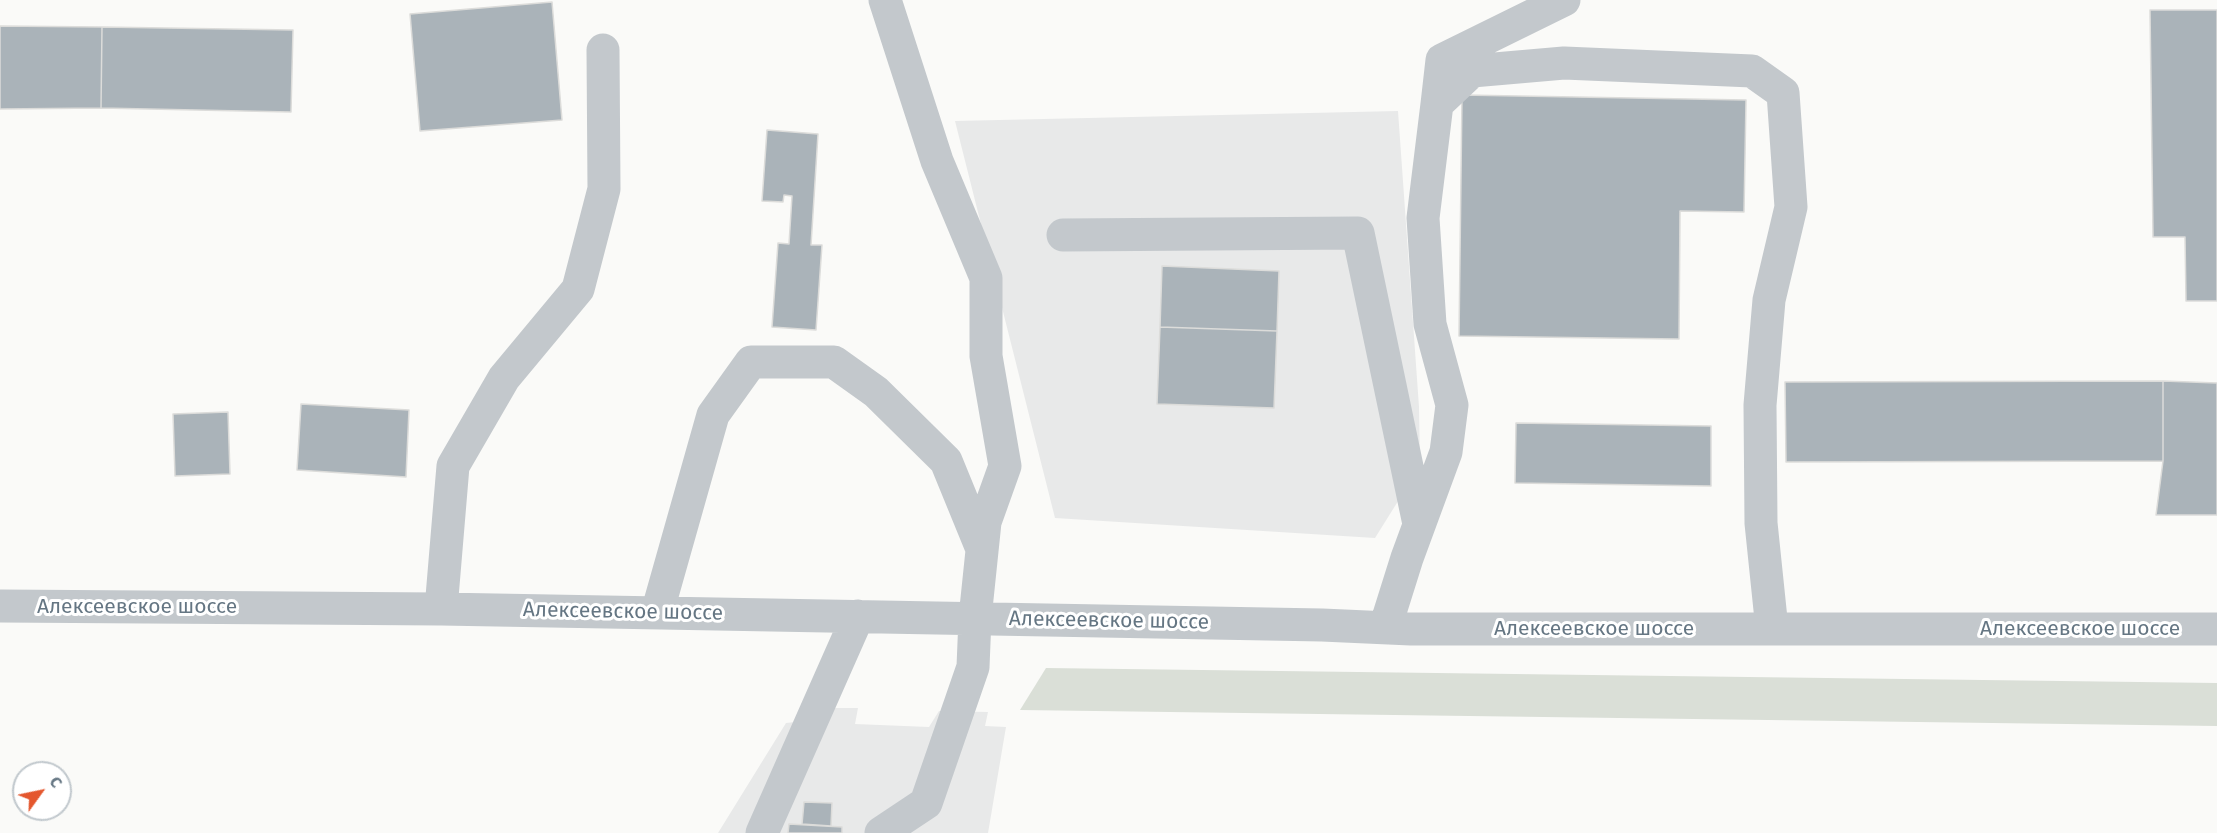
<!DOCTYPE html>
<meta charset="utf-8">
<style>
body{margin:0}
#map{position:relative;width:2217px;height:833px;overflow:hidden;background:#fafaf8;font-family:"Fira Sans",sans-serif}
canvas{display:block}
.north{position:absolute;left:12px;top:761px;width:60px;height:60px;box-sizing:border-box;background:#fff;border:2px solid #c1c8cd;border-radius:50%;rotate:57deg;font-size:16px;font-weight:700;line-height:24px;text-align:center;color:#657683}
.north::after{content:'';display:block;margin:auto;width:21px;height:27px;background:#e4572e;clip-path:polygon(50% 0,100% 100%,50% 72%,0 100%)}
</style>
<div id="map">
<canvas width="2217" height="833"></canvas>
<div class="north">С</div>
</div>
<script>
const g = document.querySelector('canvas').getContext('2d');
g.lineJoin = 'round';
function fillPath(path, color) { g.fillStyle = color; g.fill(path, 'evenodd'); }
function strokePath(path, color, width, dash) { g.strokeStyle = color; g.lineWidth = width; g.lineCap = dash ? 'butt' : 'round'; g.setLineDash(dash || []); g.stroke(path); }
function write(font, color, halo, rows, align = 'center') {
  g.font = font + ' "Fira Sans",sans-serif'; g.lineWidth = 6; g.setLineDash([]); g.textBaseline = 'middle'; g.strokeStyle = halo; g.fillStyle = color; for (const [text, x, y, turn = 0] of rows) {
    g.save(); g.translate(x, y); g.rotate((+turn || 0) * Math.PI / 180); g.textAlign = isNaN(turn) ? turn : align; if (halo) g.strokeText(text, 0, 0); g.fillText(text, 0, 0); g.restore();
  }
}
fillPath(new Path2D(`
 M 1398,111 L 1419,407 L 1420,466 L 1375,538 L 1055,518 L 955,121 Z
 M 804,708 L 858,708 L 855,724 L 929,727 L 939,711 L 988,712 L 985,726 L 1006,727 L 988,833 L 718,833 L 786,723 L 795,722 Z`), '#e8e9e9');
fillPath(new Path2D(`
 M 1046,668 L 2217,683 L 2217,726 L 1020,710 Z`), '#dadfd7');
const building = new Path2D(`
 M 552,2 L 562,120 L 420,131 L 410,14 Z
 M 2150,10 L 2217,10 L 2217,301 L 2186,301 L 2185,237 L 2153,237 Z
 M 0,26 L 102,27 L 101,108 L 0,109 Z
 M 102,27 L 293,30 L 291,112 L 101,108 Z
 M 1462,95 L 1746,100 L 1744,212 L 1680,211 L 1679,339 L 1459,336 Z
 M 767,130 L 818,134 L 811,245 L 822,245 L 816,330 L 772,327 L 778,243 L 789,244 L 792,196 L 784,195 L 783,202 L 762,201 Z
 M 1162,266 L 1279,271 L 1277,331 L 1160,327 Z
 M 1160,327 L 1277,331 L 1274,408 L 1157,404 Z
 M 2163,381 L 2217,383 L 2217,515 L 2156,515 L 2163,461 Z
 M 2163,381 L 2163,461 L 1786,462 L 1785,382 Z
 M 301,404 L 409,410 L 406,477 L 297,470 Z
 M 228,412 L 230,474 L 175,476 L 173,414 Z
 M 1516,423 L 1711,426 L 1711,486 L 1515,483 Z
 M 804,802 L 832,803 L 831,826 L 802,824 Z
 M 789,824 L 842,827 L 842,833 L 788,833 Z`);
fillPath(building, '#aab3b9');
strokePath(building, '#dcdcda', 1.5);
strokePath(new Path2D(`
 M 1437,104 L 1442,60 L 1564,0
 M 1063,235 L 1358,233 L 1419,524
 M 0,606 L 441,609 L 1322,625 L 1411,629 L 2217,629
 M 441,609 L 453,466 L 504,378 L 578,289 L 604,189 L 603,50
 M 657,613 L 713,415 L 751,362 L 834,362 L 876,392 L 946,461 L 982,549
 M 1385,628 L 1407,558 L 1446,452 L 1452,405 L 1430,324 L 1423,218 L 1437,104 L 1472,71 L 1564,63 L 1752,71 L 1783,93 L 1791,207 L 1769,300 L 1760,405 L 1761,523 L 1772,629
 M 762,833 L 858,616
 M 881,833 L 926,803 L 973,667 L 975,618 L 985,522 L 1005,466 L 986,356 L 986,278 L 937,161 L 885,0`), '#c3c8cc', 33);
write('21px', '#657683', '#fff', [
 ["Алексеевское шоссе",137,607],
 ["Алексеевское шоссе",623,612,1],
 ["Алексеевское шоссе",1109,621,1],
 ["Алексеевское шоссе",1594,629],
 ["Алексеевское шоссе",2080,629]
]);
</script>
